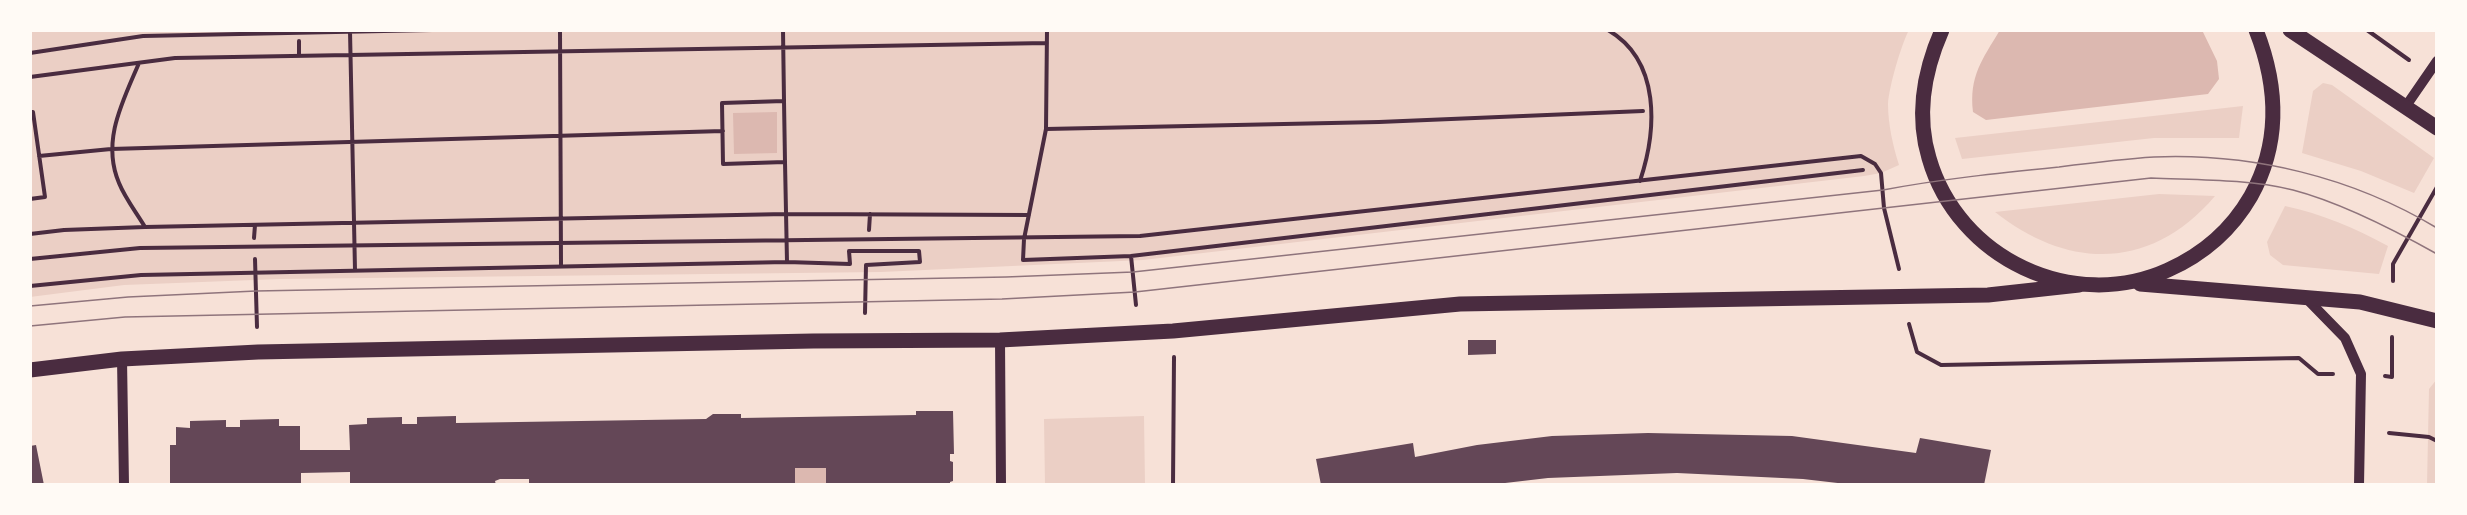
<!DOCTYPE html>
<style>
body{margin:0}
#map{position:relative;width:2467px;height:515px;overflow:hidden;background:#f7e1d7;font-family:"Golos Text",sans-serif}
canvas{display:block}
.frame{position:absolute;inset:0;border:32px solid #fffaf5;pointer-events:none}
</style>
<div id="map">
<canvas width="2467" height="515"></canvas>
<div class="frame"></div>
</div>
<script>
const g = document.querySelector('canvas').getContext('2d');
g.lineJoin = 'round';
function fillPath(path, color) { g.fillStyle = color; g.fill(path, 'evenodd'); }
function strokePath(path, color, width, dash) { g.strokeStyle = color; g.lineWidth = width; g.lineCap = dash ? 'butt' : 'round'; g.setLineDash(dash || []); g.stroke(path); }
fillPath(new Path2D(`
 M 30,30 L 1909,30 C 1901,45 1889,87 1888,104 C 1888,124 1893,146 1899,165 L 1881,173 L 1864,176 L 1143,260 L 881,272 L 280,279 L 124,285 L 30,297 Z
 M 2323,83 L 2332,85 L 2434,158 L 2414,193 L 2361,171 L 2302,153 L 2313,91 Z
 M 2243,106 L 2239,138 L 2154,138 L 1962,159 L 1955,138 Z
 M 2159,194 L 2215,196 C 2152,270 2070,271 1995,212 Z
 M 2285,206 C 2322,214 2355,228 2388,246 L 2379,274 L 2283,265 L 2270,255 L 2267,242 Z
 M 2437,379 L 2437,485 L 2427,485 L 2429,389 Z
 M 1144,416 L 1145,485 L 1045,485 L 1044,419 Z`), '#ebcfc5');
fillPath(new Path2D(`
 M 2000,30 L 2202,30 L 2217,61 L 2219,79 L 2208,94 L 1986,120 L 1973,112 C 1969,76 1982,60 2000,30 Z
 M 777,112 L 777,153 L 734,154 L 733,113 Z
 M 795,468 L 826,468 L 826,485 L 795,485 Z`), '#dcb8b0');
fillPath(new Path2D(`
 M 1468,340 L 1496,340 L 1496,354 L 1468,355 Z
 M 916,411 L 953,411 L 954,454 L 950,454 L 950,461 L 953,462 L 953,481 L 950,482 L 950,485 L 826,485 L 826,468 L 795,468 L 795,485 L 529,485 L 529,479 L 500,479 L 495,481 L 496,485 L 350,485 L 350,472 L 301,473 L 301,485 L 170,485 L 170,445 L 176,445 L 176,427 L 190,428 L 190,421 L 226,420 L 226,427 L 240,427 L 240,420 L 279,419 L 279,426 L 300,426 L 300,450 L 350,450 L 349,425 L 367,424 L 367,418 L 402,417 L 402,424 L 417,424 L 417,417 L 456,416 L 456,423 L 706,419 L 713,414 L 741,414 L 741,418 L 916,415 Z
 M 1648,433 L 1792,436 L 1916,453 L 1920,438 L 1991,450 L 1984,485 L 1855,485 L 1803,479 L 1677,473 L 1548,478 L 1488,485 L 1321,485 L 1316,459 L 1413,443 L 1415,457 L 1477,445 L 1552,436 Z
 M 36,445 L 44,485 L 30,485 L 30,446 Z`), '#644757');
strokePath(new Path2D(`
 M 560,30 L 561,266
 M 783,30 L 784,101
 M 1047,30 L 1046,129 L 1024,239 L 1023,260 L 1131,256 L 1136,305
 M 1608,30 C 1661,61 1657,130 1640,181
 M 2367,30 L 2409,60
 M 350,31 L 355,270
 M 30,53 L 143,36 L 432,30
 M 299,54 L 299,41
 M 30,77 L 175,58 L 1047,43
 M 784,101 L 785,162 L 723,164 L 722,103 Z
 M 30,112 L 33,112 L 45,197 L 30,199
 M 1046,129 L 1379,122 L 1643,111
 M 39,156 L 111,149 L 723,131
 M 785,162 L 787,262
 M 145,227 L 786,214 L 1029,215
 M 869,230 L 870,214
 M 30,234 L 64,230 L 145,227 C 136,212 125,198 119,183 C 101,141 123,101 139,63
 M 254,238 L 255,225
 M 1131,256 L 1863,170
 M 30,259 L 140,248 L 1140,236 L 1861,156 L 1875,164 L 1881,173 L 1884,208 L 1899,269
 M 255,259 L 257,327
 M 2393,281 L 2393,264 L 2437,187
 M 30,286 L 141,275 L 787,262 L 850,264 L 849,251 L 919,251 L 920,262 L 866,265 L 865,313
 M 1909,324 L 1917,352 L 1941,365 L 2299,358 L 2318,374 L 2333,374
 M 2385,376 L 2392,377 L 2392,337
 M 2389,433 L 2429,437 L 2437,441
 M 1173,485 L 1174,357`), '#4a2c40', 4);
strokePath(new Path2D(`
 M 2406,106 L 2437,61
 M 2304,296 L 2345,338 L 2361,374 L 2359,485
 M 1000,340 L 1001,485
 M 122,359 L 124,485`), '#4a2c40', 10);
strokePath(new Path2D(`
 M 1942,30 C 1924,71 1916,115 1929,158 C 1958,259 2073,313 2168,270 C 2204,254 2232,229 2251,196 C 2281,142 2278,86 2256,30
 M 2290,30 L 2437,128
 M 2140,284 L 2360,302 L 2437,321
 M 30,370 L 122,359 L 258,352 L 813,341 L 1000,340 L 1173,331 L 1460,304 L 1988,295 L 2079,285`), '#4a2c40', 15);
strokePath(new Path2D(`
 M 30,306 L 128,297 L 256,291 L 1006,277 L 1133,272 L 1883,190 C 1941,179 1999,173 2059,167 C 2090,163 2122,159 2154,157 C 2253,153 2352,177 2437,228
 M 30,326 L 125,317 L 1002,299 L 1135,292 L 2151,178 C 2198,180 2247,179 2293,190 C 2339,202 2396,231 2437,254`), '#8f747c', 1.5);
</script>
